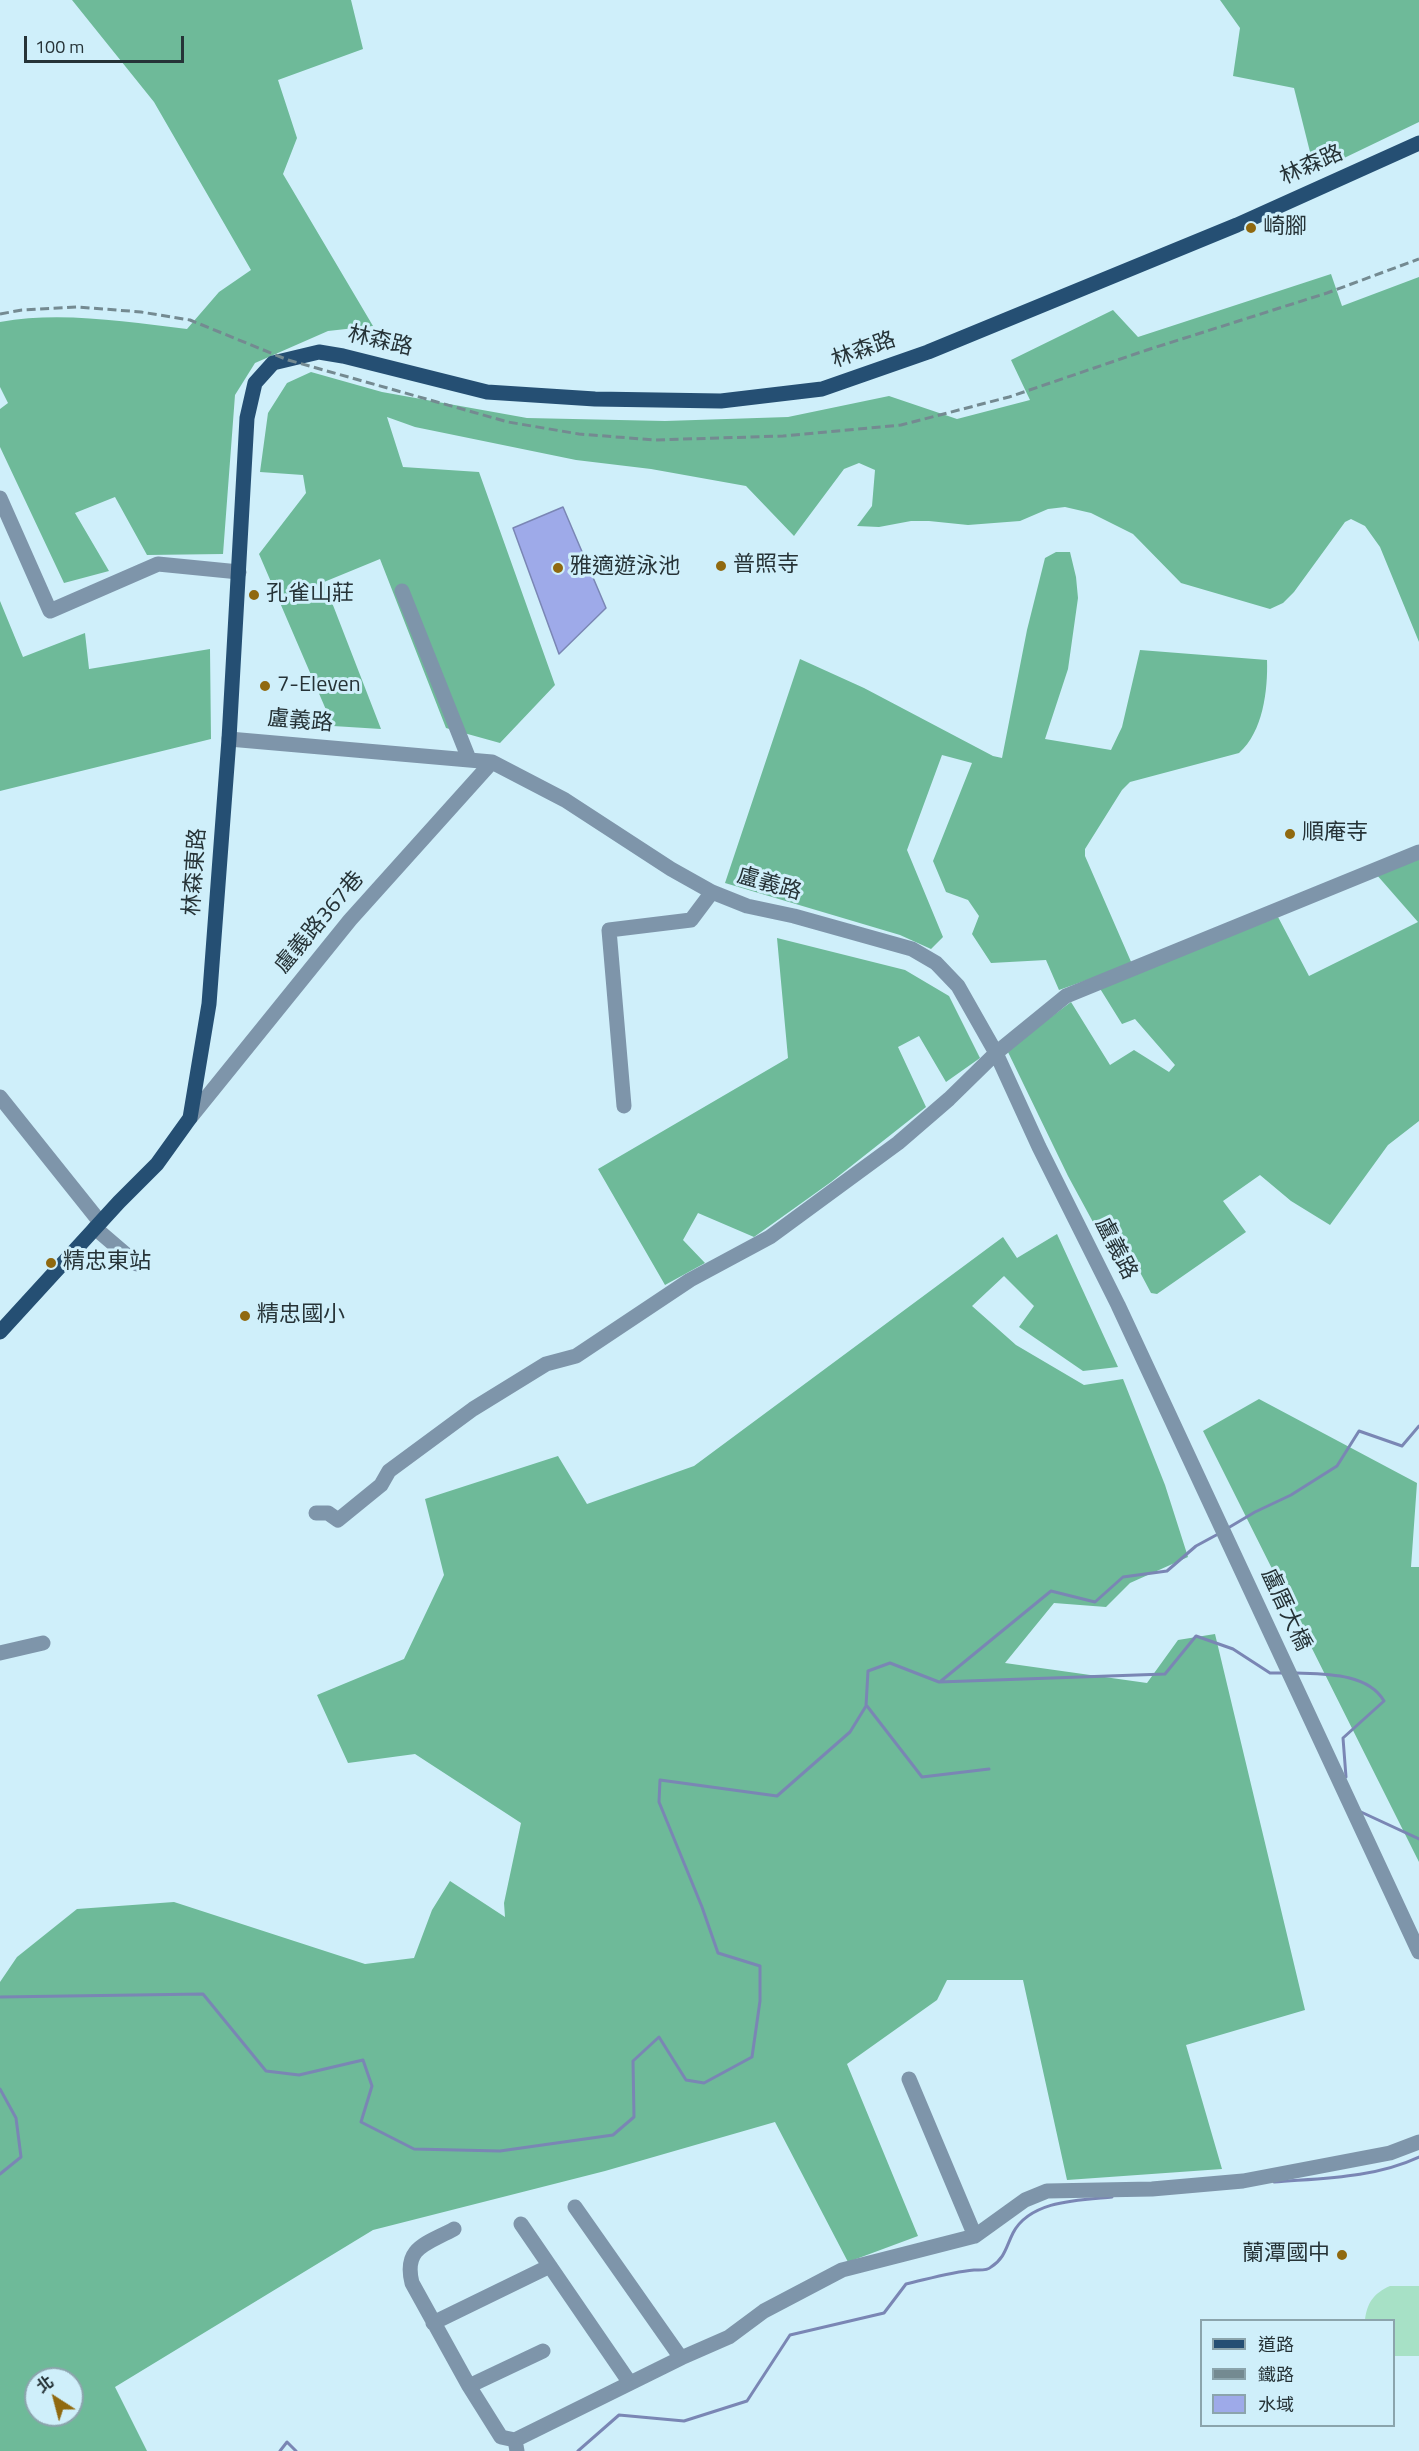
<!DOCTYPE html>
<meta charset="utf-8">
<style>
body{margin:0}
#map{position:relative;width:1419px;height:2451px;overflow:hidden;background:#cfeffa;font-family:"Titillium Web","Noto Sans TC",sans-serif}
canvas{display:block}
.legend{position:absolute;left:1200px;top:2319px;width:195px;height:108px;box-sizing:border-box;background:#cfeffa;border:2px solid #8ba4ac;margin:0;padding:8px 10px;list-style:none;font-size:18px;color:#263337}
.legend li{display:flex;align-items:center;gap:12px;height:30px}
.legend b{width:30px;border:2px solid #8ba4ac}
.north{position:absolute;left:24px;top:2367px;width:60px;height:60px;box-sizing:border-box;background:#cfeffa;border:2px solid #8ba4ac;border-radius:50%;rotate:324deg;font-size:16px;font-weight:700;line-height:24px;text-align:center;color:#263337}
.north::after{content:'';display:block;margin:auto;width:21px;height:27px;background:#90690f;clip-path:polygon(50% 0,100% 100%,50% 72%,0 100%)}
.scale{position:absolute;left:24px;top:36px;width:160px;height:27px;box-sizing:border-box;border:3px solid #263337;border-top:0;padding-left:8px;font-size:18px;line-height:21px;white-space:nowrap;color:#263337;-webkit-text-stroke:4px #cfeffa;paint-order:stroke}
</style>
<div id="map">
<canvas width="1419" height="2451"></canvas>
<ul class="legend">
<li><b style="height:8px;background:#254f73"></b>道路</li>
<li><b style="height:8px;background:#748a91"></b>鐵路</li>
<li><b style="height:16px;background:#9eaae9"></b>水域</li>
</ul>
<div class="north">北</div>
<div class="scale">100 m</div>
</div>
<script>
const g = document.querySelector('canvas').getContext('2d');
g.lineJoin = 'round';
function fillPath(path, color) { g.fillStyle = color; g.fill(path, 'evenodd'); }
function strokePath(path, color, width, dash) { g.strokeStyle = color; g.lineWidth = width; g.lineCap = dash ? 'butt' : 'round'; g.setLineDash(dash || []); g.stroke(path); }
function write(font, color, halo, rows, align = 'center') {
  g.font = font + ' "Titillium Web","Noto Sans TC",sans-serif'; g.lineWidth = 6; g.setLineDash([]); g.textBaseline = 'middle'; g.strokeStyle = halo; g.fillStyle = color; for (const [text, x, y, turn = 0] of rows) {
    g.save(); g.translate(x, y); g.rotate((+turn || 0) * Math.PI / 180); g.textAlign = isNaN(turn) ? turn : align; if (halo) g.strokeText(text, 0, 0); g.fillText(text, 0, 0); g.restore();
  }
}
fillPath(new Path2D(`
 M 1390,2286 L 1419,2286 L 1419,2356 L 1394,2356 L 1394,2320 L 1365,2320 C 1367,2303 1374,2293 1390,2286 Z`), '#a7e1c6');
fillPath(new Path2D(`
 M 72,0 L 351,0 L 363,49 L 278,80 L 297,138 L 283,174 L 373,326 L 328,331 L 255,363 L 235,395 L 223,554 L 147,555 L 115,497 L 75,513 L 109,571 L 64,583 L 0,447 L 0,409 L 8,403 L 0,387 L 0,322 C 62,311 125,322 187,329 L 219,292 L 251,270 L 154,102 Z
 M 1220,0 L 1419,0 L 1419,122 L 1315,172 L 1294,88 L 1233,76 L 1240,28 Z
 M 1331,274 L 1342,306 L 1419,277 L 1419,642 L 1380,547 L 1365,526 L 1351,519 L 1345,522 L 1294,592 L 1283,603 L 1270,609 L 1181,583 L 1133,534 L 1091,513 L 1065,507 L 1048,509 L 1020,521 L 968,525 L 929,521 L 911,521 L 879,527 L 857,526 L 872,506 L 875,470 L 859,463 L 844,469 L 794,536 L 746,486 L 651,469 L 576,460 L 415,427 L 387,417 L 403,467 L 479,472 L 555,685 L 500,743 L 446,728 L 380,559 L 324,582 L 381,729 L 333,726 L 259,554 L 306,493 L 303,475 L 260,472 L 268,413 L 287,383 L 311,372 L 382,392 L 527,418 L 665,421 L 788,417 L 889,396 L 957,419 L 1030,400 L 1011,360 L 1113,310 L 1138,337 Z
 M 1056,552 L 1070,552 L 1076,577 L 1078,598 L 1068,669 L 1045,739 L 1111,750 L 1122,727 L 1140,650 L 1267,660 C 1268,690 1263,732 1239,753 L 1130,782 L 1122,790 L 1085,849 L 1085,856 L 1132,964 L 1059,990 L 1046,960 L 991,963 L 972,934 L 979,916 L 968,900 L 946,892 L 933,861 L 972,763 L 942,755 L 907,850 L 943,937 L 931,949 L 900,935 L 725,883 L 800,659 L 864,688 L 993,756 L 1002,758 L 1027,630 L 1045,558 Z
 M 0,601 L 23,657 L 85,633 L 89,669 L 210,649 L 211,739 L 0,791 Z
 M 1419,857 L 1419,1121 L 1388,1145 L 1330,1225 L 1291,1201 L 1260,1175 L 1223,1201 L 1246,1232 L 1157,1294 L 1151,1293 L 1116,1227 L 1100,1235 L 1068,1176 L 1007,1050 L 1071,1002 L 1110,1065 L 1134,1050 L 1169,1072 L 1175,1065 L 1135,1019 L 1122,1024 L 1099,987 L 1278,917 L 1309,976 L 1418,922 L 1376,874 Z
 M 777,938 L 905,970 L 949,996 L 980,1058 L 946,1082 L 919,1036 L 898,1047 L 926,1107 L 831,1182 L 754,1237 L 698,1213 L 683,1240 L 705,1263 L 665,1285 L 598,1169 L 788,1058 Z
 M 1057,1234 L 1118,1367 L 1083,1371 L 1019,1327 L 1034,1306 L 1004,1276 L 972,1306 L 1016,1345 L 1084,1385 L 1123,1379 L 1165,1485 L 1188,1557 L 1130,1583 L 1106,1607 L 1054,1603 L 1005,1663 L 1147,1683 L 1178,1640 L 1215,1634 L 1305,2010 L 1186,2045 L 1222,2169 L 1067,2180 L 1023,1980 L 947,1980 L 937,2000 L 847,2064 L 918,2236 L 848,2262 L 775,2122 L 605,2171 L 373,2230 L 115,2387 L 147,2451 L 0,2451 L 0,1982 L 17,1957 L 77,1909 L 174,1902 L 365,1964 L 414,1958 L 432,1910 L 450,1881 L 505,1917 L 504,1903 L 521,1823 L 415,1754 L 348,1763 L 317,1695 L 404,1659 L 444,1575 L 425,1499 L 558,1456 L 587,1504 L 694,1466 L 1003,1237 L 1017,1258 ZM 36,2379 L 72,2379 L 72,2415 L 36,2415 Z
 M 1259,1399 L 1417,1483 L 1411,1567 L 1419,1567 L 1419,1862 L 1203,1431 Z`), '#6eba99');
const water = new Path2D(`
 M 563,507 L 606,608 L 559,654 L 513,528 Z`);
fillPath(water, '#9eaae9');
strokePath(water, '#7a86b4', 1.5);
strokePath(new Path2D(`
 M 1228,1528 L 1255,1512 L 1291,1495 L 1337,1466 L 1359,1431 L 1402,1446 L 1419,1426
 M 1296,1673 C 1325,1674 1368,1673 1384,1701 L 1343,1738 L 1346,1777
 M 941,1681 L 1051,1591 L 1095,1602 L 1123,1577 L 1167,1571 L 1196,1546 L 1220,1533
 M 867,1706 L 922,1777 L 989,1769
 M 1361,1812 L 1419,1839
 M 0,1997 L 203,1994 L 266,2071 L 299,2075 L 363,2060 L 372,2086 L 361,2122 L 414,2149 L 500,2151 L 613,2135 L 634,2117 L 633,2061 L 659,2037 L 686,2080 L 704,2083 L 752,2057 L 760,2001 L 760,1966 L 718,1953 L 702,1907 L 659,1802 L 660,1780 L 777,1796 L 850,1732 L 866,1706 L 868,1671 L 890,1663 L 939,1682 L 1165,1674 L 1196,1636 L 1233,1649 L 1270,1673 L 1283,1673
 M 0,2089 L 16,2118 L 21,2157 L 0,2174
 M 1274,2182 C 1323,2178 1374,2178 1419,2157
 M 280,2451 L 287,2442 L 296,2451
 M 578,2451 L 619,2415 L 684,2421 L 747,2401 L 790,2335 L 884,2313 L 906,2284 C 928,2279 951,2272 974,2270 C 979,2270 987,2271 991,2267 C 1005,2258 1006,2247 1013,2233 C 1030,2200 1080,2200 1112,2197`), '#7a86b4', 3);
strokePath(new Path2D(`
 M 0,498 L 50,611 L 158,564 L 239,572
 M 402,591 L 469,759
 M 229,739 L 492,762 L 565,800 L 671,869 L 712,892 L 747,906 L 794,916 L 912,949 L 936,963 L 958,986 L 996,1053 L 1039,1147 L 1118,1305 L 1419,1952
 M 0,1097 L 100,1222
 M 624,1106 L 609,930 L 691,920 L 712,892
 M 190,1118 L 350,920 L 492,762
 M 95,1228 L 137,1264
 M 316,1513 L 328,1513 L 338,1520 L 381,1485 L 389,1471 L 473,1409 L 546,1364 L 576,1356 L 690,1280 L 770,1237 L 898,1143 L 949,1099 L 996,1053 L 1066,996 L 1419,852
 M 0,1653 L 43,1643
 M 909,2079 L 975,2236
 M 575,2207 L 681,2358
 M 521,2224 L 630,2383
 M 454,2229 C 427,2244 403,2247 412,2283 L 469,2386 L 501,2437 L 515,2440
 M 433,2323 L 550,2266
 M 469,2386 L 543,2351
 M 517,2451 L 515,2440 L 681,2358 L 729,2337 L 764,2311 L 842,2270 L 975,2236 L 1025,2200 L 1047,2191 L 1152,2189 L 1243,2181 L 1390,2153 L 1419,2142`), '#7e95aa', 15);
strokePath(new Path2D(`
 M 0,1332 L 119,1202 L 157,1164 L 190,1118 L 209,1004 L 229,739 L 247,418 L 255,383 L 273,363 L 319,352 L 343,356 L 487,392 L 595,399 L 721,401 L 822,389 L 928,352 L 1237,225 L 1419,143`), '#254f73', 15);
strokePath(new Path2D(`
 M 0,314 L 22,310 L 78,307 L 141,312 L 190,320 L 288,360 L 508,422 L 579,434 L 655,440 L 783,436 L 901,425 L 1009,397 L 1147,350 L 1327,293 L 1419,259`), '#748a91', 3, [9, 4.5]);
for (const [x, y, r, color] of [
 [1251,228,6,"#90690f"],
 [721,566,6,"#90690f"],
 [558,568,6,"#90690f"],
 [254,595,6,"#90690f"],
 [265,686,6,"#90690f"],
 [1290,834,6,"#90690f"],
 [51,1263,6,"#90690f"],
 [245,1316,6,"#90690f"],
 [1342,2255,6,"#90690f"]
]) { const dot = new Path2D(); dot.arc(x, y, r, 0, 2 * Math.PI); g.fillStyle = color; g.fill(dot); strokePath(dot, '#cfeffa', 2); }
write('22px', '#263337', '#cfeffa', [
 ["林森路",1312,166,-24],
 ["林森路",380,342,13],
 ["林森路",864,351,-20],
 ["盧義路",300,722,5],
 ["林森東路",196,872,-86],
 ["盧義路",769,885,16],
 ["盧義路367巷",320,923,-50],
 ["盧義路",1115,1249,63],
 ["盧厝大橋",1285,1610,65]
]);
write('22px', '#263337', '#cfeffa', [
 ["崎腳",1263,228],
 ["普照寺",733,566],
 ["雅適遊泳池",570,568],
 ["孔雀山莊",266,595],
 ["7-Eleven",277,686],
 ["順庵寺",1302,834],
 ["精忠東站",63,1263],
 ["精忠國小",257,1316],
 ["蘭潭國中",1330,2255,"right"]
], 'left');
</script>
